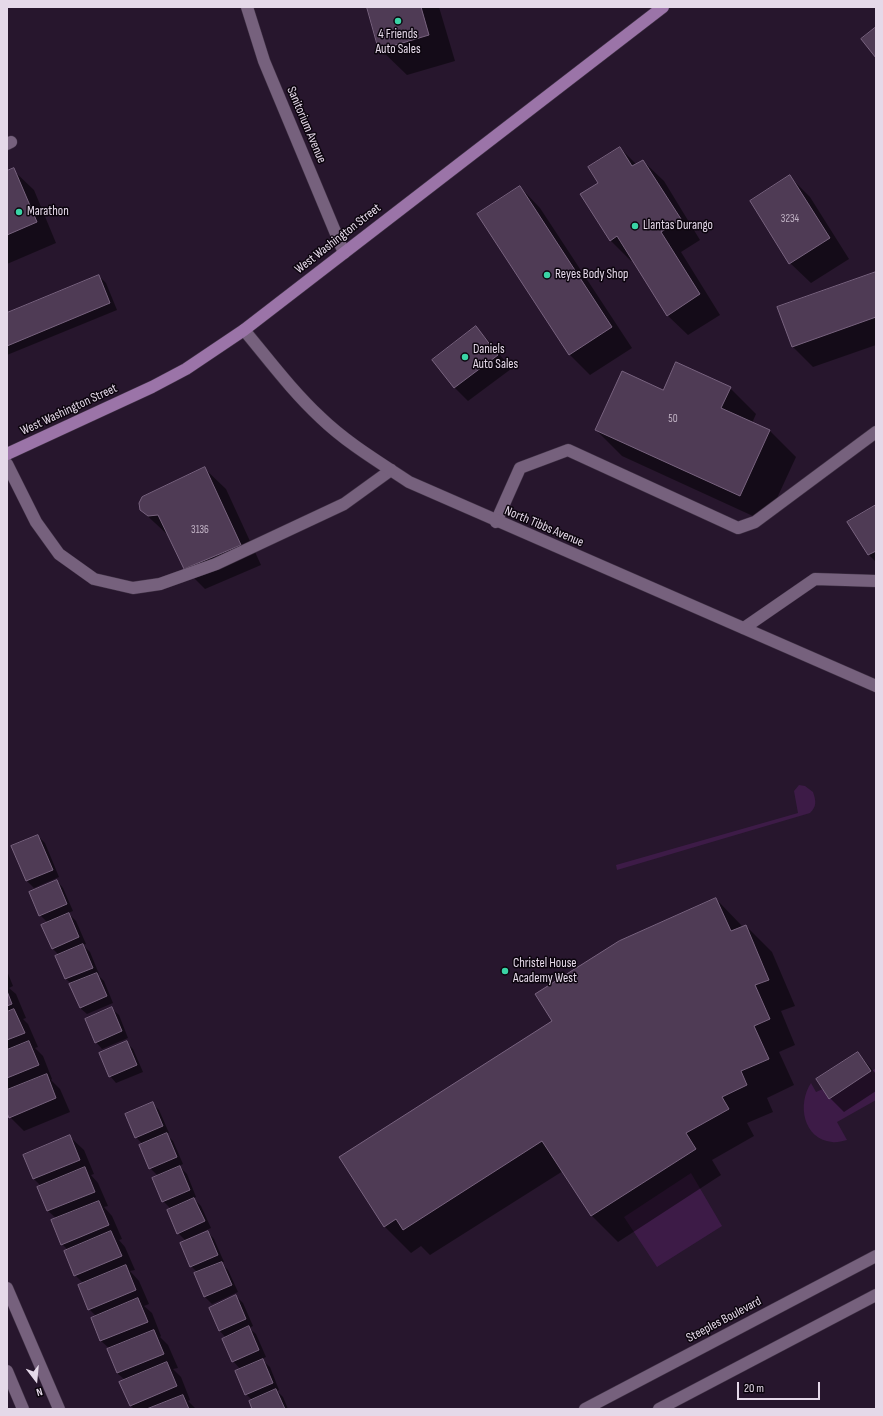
<!DOCTYPE html>
<style>
body{margin:0}
#map{position:relative;width:883px;height:1416px;overflow:hidden;background:#27162d;font-family:"Sofia Sans Condensed",sans-serif}
canvas{display:block}
.frame{position:absolute;inset:0;border:8px solid #e5d9e9;pointer-events:none}
.north{position:absolute;left:16px;top:1360px;width:40px;height:40px;-webkit-text-stroke:3px #0c050e;paint-order:stroke;rotate:164deg;font-size:11px;font-weight:700;line-height:16px;text-align:center;color:#e5d9e9}
.north::after{content:'';display:block;margin:auto;width:14px;height:18px;background:#e5d9e9;clip-path:polygon(50% 0,100% 100%,50% 72%,0 100%)}
.scale{position:absolute;left:737px;top:1382px;width:83px;height:18px;box-sizing:border-box;border:2px solid #e5d9e9;border-top:0;padding-left:5px;font-size:12px;line-height:14px;white-space:nowrap;color:#e5d9e9;-webkit-text-stroke:3px #0c050e;paint-order:stroke}
</style>
<div id="map">
<canvas width="883" height="1416"></canvas>
<div class="frame"></div>
<div class="north">N</div>
<div class="scale">20 m</div>
</div>
<script>
const g = document.querySelector('canvas').getContext('2d');
g.lineJoin = 'round';
function fillPath(path, color) { g.fillStyle = color; g.fill(path, 'evenodd'); }
function strokePath(path, color, width, dash) { g.strokeStyle = color; g.lineWidth = width; g.lineCap = dash ? 'butt' : 'round'; g.setLineDash(dash || []); g.stroke(path); }
function write(font, color, halo, rows, align = 'center') {
  g.font = font + ' "Sofia Sans Condensed",sans-serif'; g.lineWidth = 3; g.setLineDash([]); g.textBaseline = 'middle'; g.strokeStyle = halo; g.fillStyle = color; for (const [text, x, y, turn = 0] of rows) {
    g.save(); g.translate(x, y); g.rotate((+turn || 0) * Math.PI / 180); g.textAlign = isNaN(turn) ? turn : align; if (halo) g.strokeText(text, 0, 0); g.fillText(text, 0, 0); g.restore();
  }
}
fillPath(new Path2D(`
 M 799,785 L 805,786 L 813,792 C 816,801 817,806 810,813 L 617,870 L 616,865 L 798,813 L 794,791 Z
 M 876,1068 L 876,1100 L 837,1122 L 847,1140 C 842,1141 836,1143 832,1142 C 803,1139 797,1104 811,1083 L 816,1092 L 823,1089 L 830,1099 Z
 M 691,1173 L 722,1226 L 657,1267 L 624,1217 Z`), '#3d1b47');
fillPath(new Path2D(`
 M 368,7 L 439,7 L 455,61 L 407,75 L 380,49 Z
 M 620,148 L 637,165 L 643,161 L 664,181 L 700,240 L 681,252 L 720,315 L 688,335 L 667,315 L 633,259 L 631,261 L 610,240 L 599,183 Z
 M 13,170 L 34,190 L 56,243 L 7,264 L 7,172 Z
 M 790,177 L 810,197 L 849,259 L 811,283 L 790,263 Z
 M 520,187 L 540,208 L 632,348 L 590,375 L 569,354 Z
 M 876,273 L 876,345 L 813,367 L 793,347 L 778,307 Z
 M 99,276 L 106,283 L 117,310 L 7,355 L 7,314 Z
 M 476,328 L 490,342 L 511,369 L 468,401 L 454,387 Z
 M 730,388 L 756,414 L 752,423 L 770,431 L 796,457 L 766,522 L 622,456 L 596,430 L 664,391 Z
 M 205,469 L 226,489 L 261,565 L 205,589 L 185,569 L 170,537 L 140,509 Z
 M 876,506 L 876,562 L 869,555 L 848,523 Z
 M 38,836 L 45,843 L 59,877 L 34,888 L 27,881 L 12,847 Z
 M 57,881 L 63,888 L 73,911 L 68,913 L 76,921 L 86,944 L 83,945 L 90,952 L 99,974 L 98,975 L 104,981 L 113,1003 L 87,1014 L 80,1008 L 72,984 L 66,979 L 57,956 L 59,955 L 52,948 L 48,923 L 40,915 Z
 M 716,899 L 743,927 L 746,926 L 772,952 L 795,1006 L 781,1011 L 795,1045 L 779,1052 L 794,1085 L 767,1098 L 773,1112 L 747,1123 L 754,1136 L 712,1160 L 721,1175 L 618,1242 L 591,1215 L 563,1171 L 430,1255 L 421,1246 L 411,1253 L 385,1227 L 340,1157 L 553,1021 Z
 M 7,971 L 13,986 L 9,988 L 16,994 L 26,1018 L 23,1019 L 28,1024 L 38,1047 L 35,1048 L 43,1056 L 52,1079 L 51,1080 L 60,1089 L 70,1112 L 24,1131 L 10,1117 L 7,1110 Z
 M 112,1009 L 119,1015 L 128,1038 L 102,1049 L 96,1042 Z
 M 126,1042 L 133,1049 L 143,1072 L 116,1083 L 110,1076 Z
 M 858,1053 L 876,1074 L 876,1091 L 844,1112 L 830,1098 L 818,1080 Z
 M 152,1103 L 159,1110 L 169,1133 L 166,1134 L 173,1141 L 183,1164 L 179,1166 L 187,1174 L 196,1197 L 193,1198 L 201,1206 L 211,1228 L 185,1240 L 178,1233 L 171,1209 L 163,1201 L 158,1176 L 150,1168 L 143,1145 L 136,1137 Z
 M 70,1137 L 84,1150 L 94,1174 L 91,1175 L 98,1183 L 108,1206 L 104,1207 L 112,1216 L 122,1239 L 119,1240 L 125,1247 L 135,1270 L 130,1271 L 139,1281 L 149,1304 L 144,1306 L 152,1313 L 161,1336 L 160,1337 L 168,1345 L 178,1368 L 173,1369 L 181,1377 L 190,1400 L 188,1401 L 196,1409 L 134,1409 L 130,1405 L 125,1380 L 117,1373 L 108,1350 L 110,1349 L 101,1341 L 92,1318 L 96,1316 L 89,1309 L 84,1284 L 75,1275 L 68,1250 L 62,1244 L 57,1219 L 48,1211 L 39,1187 L 41,1186 L 34,1179 L 24,1156 Z
 M 208,1232 L 214,1239 L 224,1262 L 221,1263 L 228,1270 L 238,1292 L 212,1304 L 205,1297 L 196,1274 L 198,1273 L 191,1266 Z
 M 236,1296 L 243,1303 L 253,1326 L 249,1328 L 256,1334 L 266,1357 L 261,1359 L 270,1367 L 279,1390 L 277,1391 L 283,1397 L 288,1409 L 253,1409 L 252,1400 L 246,1394 L 241,1370 L 233,1361 L 226,1338 L 220,1331 L 210,1308 Z`), '#0007');
const building = new Path2D(`
 M 367,7 L 421,7 L 429,35 L 379,50 Z
 M 876,27 L 876,58 L 861,39 Z
 M 620,147 L 632,166 L 643,160 L 681,219 L 661,232 L 700,294 L 667,316 L 617,236 L 610,241 L 580,194 L 598,183 L 588,167 Z
 M 14,168 L 37,222 L 7,235 L 7,171 Z
 M 790,175 L 830,238 L 789,264 L 750,201 Z
 M 520,186 L 612,327 L 569,355 L 477,214 Z
 M 876,272 L 876,317 L 792,347 L 777,307 Z
 M 99,275 L 110,303 L 7,346 L 7,313 Z
 M 476,326 L 498,355 L 454,388 L 432,360 Z
 M 676,362 L 731,387 L 721,408 L 770,430 L 740,496 L 595,430 L 622,371 L 663,390 Z
 M 205,467 L 241,545 L 184,569 L 158,515 L 148,516 L 140,510 L 139,503 L 142,497 Z
 M 876,505 L 876,551 L 868,555 L 847,522 Z
 M 38,835 L 53,870 L 26,881 L 11,846 Z
 M 57,880 L 67,904 L 39,916 L 29,892 Z
 M 716,898 L 731,931 L 746,925 L 769,980 L 755,985 L 770,1019 L 754,1026 L 769,1059 L 741,1071 L 747,1085 L 722,1097 L 729,1109 L 686,1133 L 696,1149 L 591,1216 L 542,1141 L 403,1230 L 396,1219 L 384,1227 L 339,1157 L 552,1021 L 535,994 L 619,941 Z
 M 69,913 L 79,937 L 52,949 L 41,925 Z
 M 83,944 L 93,968 L 65,979 L 55,956 Z
 M 97,973 L 107,996 L 80,1008 L 69,984 Z
 M 7,991 L 12,1004 L 7,1006 Z
 M 112,1007 L 122,1031 L 95,1043 L 85,1019 Z
 M 14,1009 L 25,1033 L 7,1040 L 7,1012 Z
 M 29,1041 L 39,1065 L 7,1078 L 7,1050 Z
 M 127,1041 L 137,1065 L 109,1077 L 99,1053 Z
 M 858,1052 L 871,1071 L 829,1099 L 816,1079 Z
 M 47,1074 L 56,1098 L 9,1118 L 7,1113 L 7,1090 Z
 M 153,1102 L 163,1126 L 135,1138 L 125,1114 Z
 M 167,1133 L 177,1157 L 149,1169 L 139,1145 Z
 M 70,1135 L 80,1160 L 33,1179 L 23,1155 Z
 M 180,1166 L 190,1190 L 162,1202 L 152,1178 Z
 M 85,1167 L 95,1192 L 47,1211 L 37,1187 Z
 M 194,1198 L 205,1221 L 177,1234 L 167,1210 Z
 M 99,1201 L 109,1225 L 61,1245 L 51,1220 Z
 M 111,1231 L 122,1256 L 74,1276 L 64,1251 Z
 M 208,1231 L 218,1255 L 190,1267 L 180,1243 Z
 M 222,1262 L 232,1285 L 204,1297 L 194,1273 Z
 M 126,1265 L 136,1290 L 88,1310 L 78,1285 Z
 M 236,1295 L 246,1319 L 219,1331 L 209,1308 Z
 M 138,1298 L 148,1322 L 100,1341 L 91,1318 Z
 M 249,1326 L 259,1350 L 232,1362 L 222,1339 Z
 M 154,1330 L 164,1354 L 117,1373 L 107,1349 Z
 M 263,1359 L 273,1383 L 245,1395 L 235,1371 Z
 M 167,1362 L 177,1386 L 130,1406 L 119,1382 Z
 M 276,1389 L 285,1409 L 252,1409 L 249,1401 Z
 M 183,1395 L 189,1409 L 147,1409 Z`);
fillPath(building, '#4f3b55');
strokePath(building, '#78637f', 1);
const service = new Path2D(`
 M 7,144 L 11,142
 M 7,464 L 36,522 L 59,554 L 94,579 L 133,588 L 160,584 L 216,564 L 344,504 L 391,470
 M 496,522 L 520,468 L 568,450 L 738,528 L 755,522 L 876,432
 M 744,628 L 815,579 L 876,581`);
const minor = new Path2D(`
 M 247,7 L 264,61 L 344,253
 M 7,1288 L 59,1409
 M 7,1371 L 23,1409
 M 585,1409 L 876,1256
 M 659,1409 L 876,1295`);
const tertiary = new Path2D(`
 M 244,330 C 269,360 292,391 321,418 C 347,443 379,462 409,482 L 876,686`);
const primary = new Path2D(`
 M 7,454 L 152,387 L 186,369 L 244,330 L 663,7`);
strokePath(service, '#3f3144', 13);
strokePath(minor, '#3f3144', 13);
strokePath(tertiary, '#3f3144', 13);
strokePath(primary, '#3f3144', 13);
strokePath(service, '#76617d', 12);
strokePath(minor, '#76617d', 12);
strokePath(tertiary, '#76617d', 12);
strokePath(primary, '#9b74a8', 12);
for (const [x, y, r, color] of [
 [398,21,4,"#3ad4a5"],
 [19,212,4,"#3ad4a5"],
 [635,226,4,"#3ad4a5"],
 [547,275,4,"#3ad4a5"],
 [465,357,4,"#3ad4a5"],
 [505,971,4,"#3ad4a5"]
]) { const dot = new Path2D(); dot.arc(x, y, r, 0, 2 * Math.PI); g.fillStyle = color; g.fill(dot); strokePath(dot, '#0c050e', 1.5); }
write('11px', '#c0b2c4', null, [
 ["3234",790,219],
 ["50",673,419],
 ["3136",200,530]
]);
write('13px', '#e5d9e9', '#0c050e', [
 ["4 Friends",398,35,"center"],
 ["Auto Sales",398,50,"center"],
 ["Marathon",27,212],
 ["Llantas Durango",643,226],
 ["Reyes Body Shop",555,275],
 ["Daniels",473,350],
 ["Auto Sales",473,365],
 ["Christel House",513,964],
 ["Academy West",513,979]
], 'left');
write('13px', '#e5d9e9', '#0c050e', [
 ["Sanitorium Avenue",306,125,67],
 ["West Washington Street",338,239,-38],
 ["West Washington Street",69,410,-25],
 ["North Tibbs Avenue",544,527,23],
 ["Steeples Boulevard",724,1320,-28]
]);
</script>
